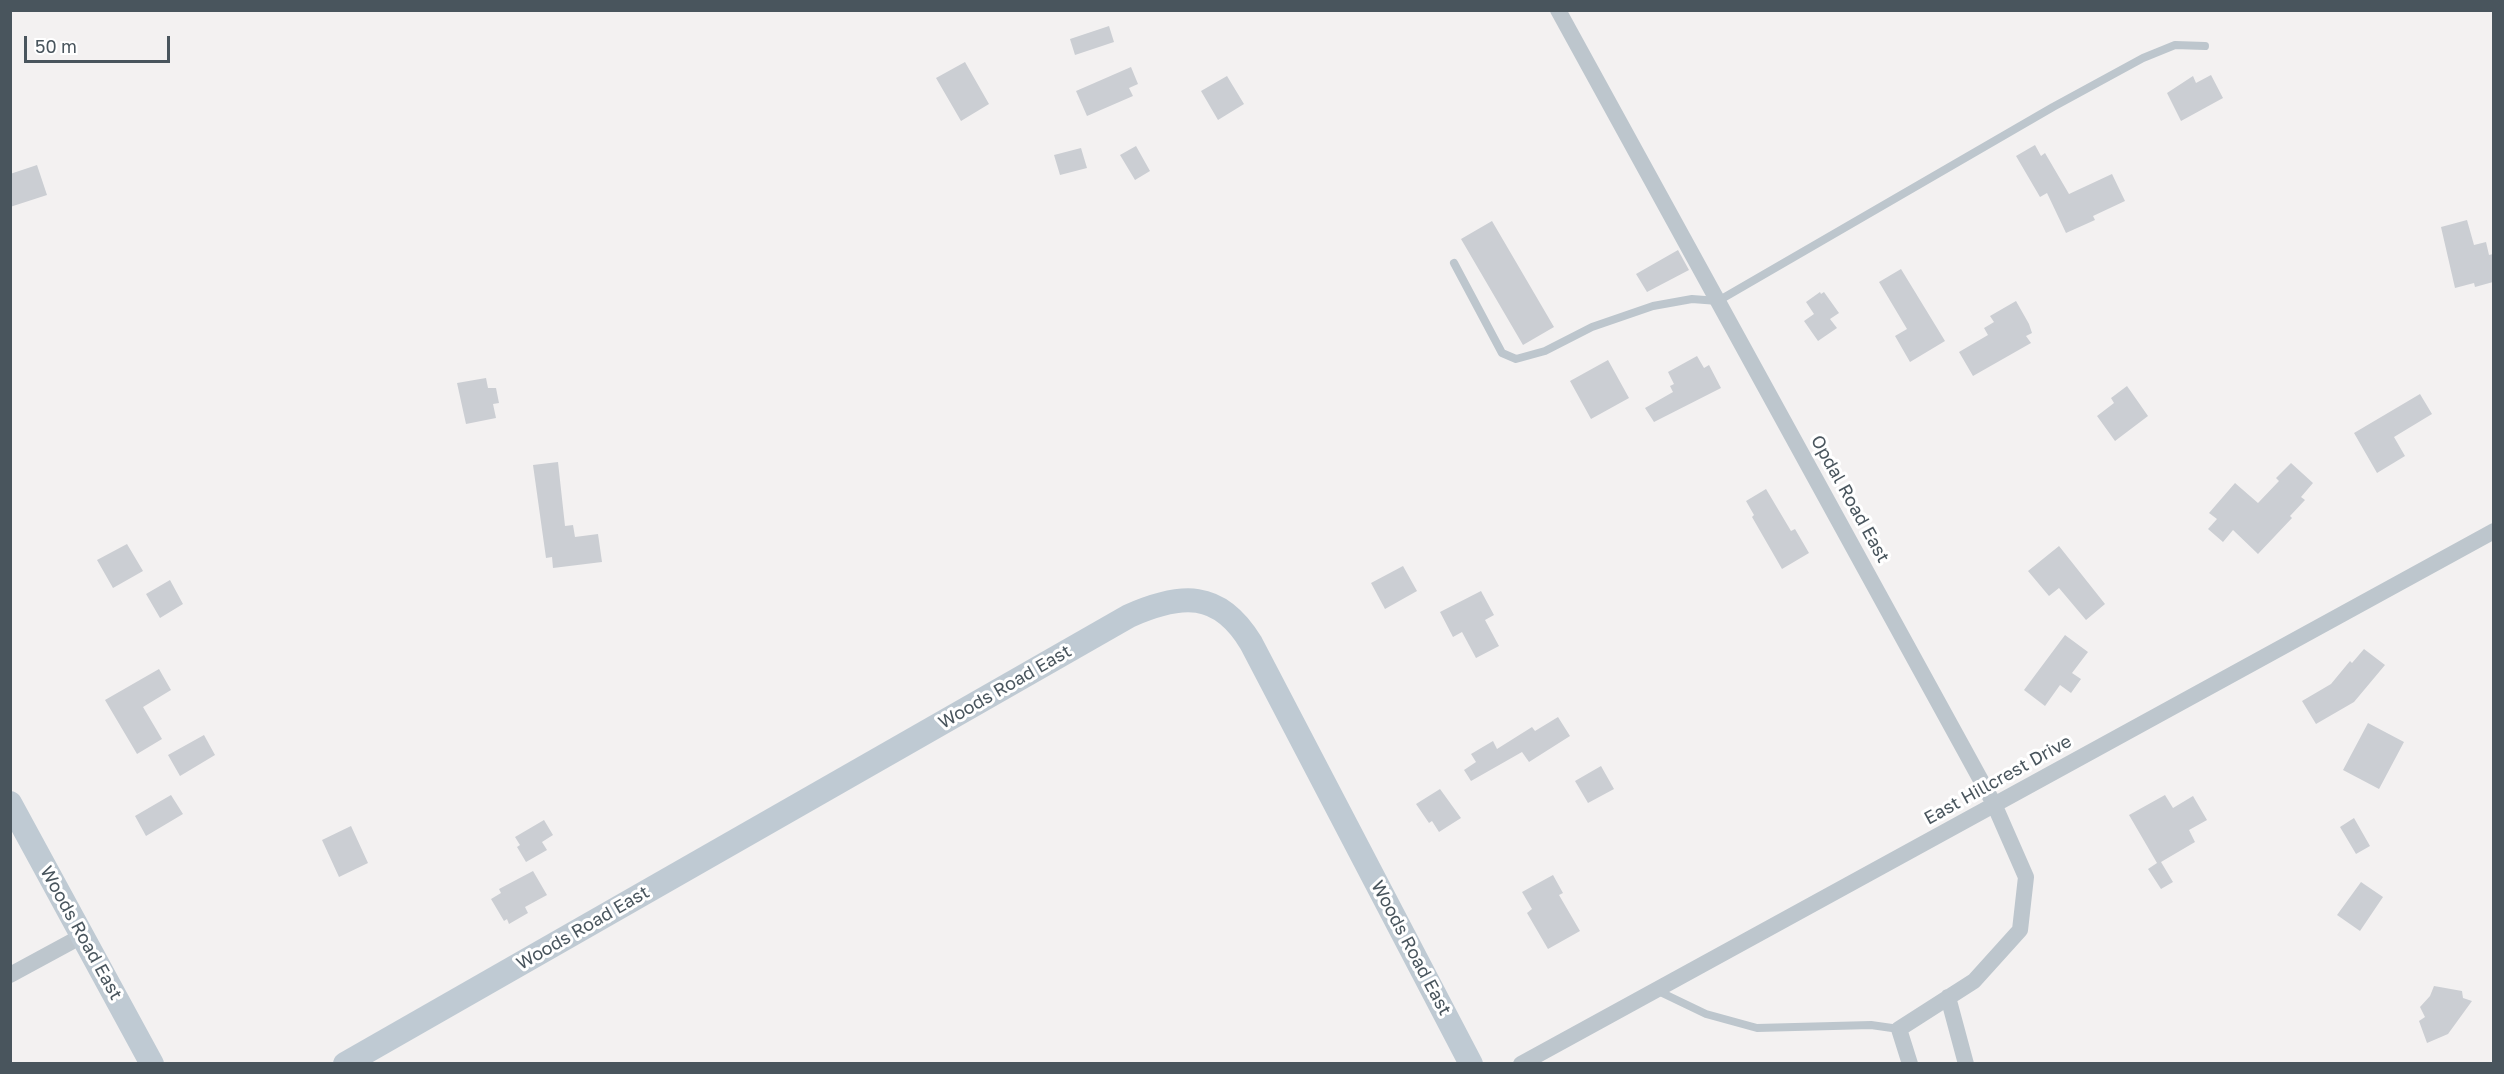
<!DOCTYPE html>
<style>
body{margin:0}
#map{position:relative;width:2504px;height:1074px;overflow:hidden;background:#f3f1f1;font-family:"Golos Text",sans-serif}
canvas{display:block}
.frame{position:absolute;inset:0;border:12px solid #49555d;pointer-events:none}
.scale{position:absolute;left:24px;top:36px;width:146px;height:27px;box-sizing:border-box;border:3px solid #49555d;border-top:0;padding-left:8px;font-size:18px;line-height:21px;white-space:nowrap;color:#49555d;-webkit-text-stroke:4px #fff;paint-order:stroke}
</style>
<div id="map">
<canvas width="2504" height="1074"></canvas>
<div class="frame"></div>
<div class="scale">50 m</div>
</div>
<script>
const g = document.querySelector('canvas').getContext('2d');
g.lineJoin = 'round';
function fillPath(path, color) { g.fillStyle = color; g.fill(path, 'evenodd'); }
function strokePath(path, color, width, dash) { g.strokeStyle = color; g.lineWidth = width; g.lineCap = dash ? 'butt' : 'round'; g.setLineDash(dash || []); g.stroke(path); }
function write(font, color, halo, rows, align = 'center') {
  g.font = font + ' "Golos Text",sans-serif'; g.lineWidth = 6; g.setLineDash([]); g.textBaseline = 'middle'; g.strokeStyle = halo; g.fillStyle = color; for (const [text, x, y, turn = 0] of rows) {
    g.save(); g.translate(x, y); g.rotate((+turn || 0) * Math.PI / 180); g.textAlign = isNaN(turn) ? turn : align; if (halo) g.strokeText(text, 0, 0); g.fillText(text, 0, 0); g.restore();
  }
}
fillPath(new Path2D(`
 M 1109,26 L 1114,42 L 1075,55 L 1070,39 Z
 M 965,62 L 989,104 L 961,121 L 936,78 Z
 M 1131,67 L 1138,84 L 1129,88 L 1133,96 L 1087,116 L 1076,91 Z
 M 2211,75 L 2223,98 L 2181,121 L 2167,93 L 2193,76 L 2196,83 Z
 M 1227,76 L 1244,104 L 1218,120 L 1201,91 Z
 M 2035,145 L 2041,156 L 2045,153 L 2069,194 L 2112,174 L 2125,201 L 2093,216 L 2095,220 L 2066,233 L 2047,193 L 2040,197 L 2016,156 Z
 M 1136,146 L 1150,171 L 1135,180 L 1120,155 Z
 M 1081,148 L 1087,168 L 1060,175 L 1054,155 Z
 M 37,165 L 47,195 L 10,207 L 10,174 Z
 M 2467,220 L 2474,245 L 2486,242 L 2489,255 L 2493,254 L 2493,282 L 2475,287 L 2474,283 L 2455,288 L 2441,227 Z
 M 1492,221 L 1554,327 L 1523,345 L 1461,239 Z
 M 1678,250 L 1689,270 L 1647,292 L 1636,274 Z
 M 1901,269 L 1945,341 L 1910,362 L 1895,336 L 1907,329 L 1879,282 Z
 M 1820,292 L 1821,294 L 1824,292 L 1839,313 L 1830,319 L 1837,328 L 1818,341 L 1804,321 L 1814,314 L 1806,302 Z
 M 2016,301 L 2029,324 L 2032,333 L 2026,336 L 2031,343 L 1973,376 L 1959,352 L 1988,335 L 1984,328 L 1994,322 L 1990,316 Z
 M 1697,356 L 1704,368 L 1709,365 L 1721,388 L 1654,422 L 1645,408 L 1673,392 L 1670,386 L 1674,384 L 1668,372 Z
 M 1608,360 L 1629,398 L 1591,419 L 1570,381 Z
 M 486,378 L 488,388 L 496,388 L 499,403 L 493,404 L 496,418 L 466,424 L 457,383 Z
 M 2127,386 L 2148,416 L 2115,441 L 2097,416 L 2114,403 L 2111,398 Z
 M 2420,394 L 2432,414 L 2394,437 L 2405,456 L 2377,473 L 2354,433 Z
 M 558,462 L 565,526 L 573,525 L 575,537 L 598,534 L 602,562 L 553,568 L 552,557 L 546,558 L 533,465 Z
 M 2291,463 L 2313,483 L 2301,497 L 2305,500 L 2290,516 L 2292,518 L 2258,554 L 2233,530 L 2223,542 L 2208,529 L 2217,519 L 2209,513 L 2235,483 L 2258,503 L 2279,481 L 2276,478 Z
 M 1766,489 L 1791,531 L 1795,529 L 1809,553 L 1782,569 L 1752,517 L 1754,515 L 1746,501 Z
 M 127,544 L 143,571 L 113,588 L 97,560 Z
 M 2059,546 L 2105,604 L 2086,620 L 2059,588 L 2049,596 L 2028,571 Z
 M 1403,566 L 1417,591 L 1385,609 L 1371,583 Z
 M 170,580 L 183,604 L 160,618 L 146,594 Z
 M 1481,591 L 1494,615 L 1485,620 L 1499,646 L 1476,658 L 1462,632 L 1453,637 L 1440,612 Z
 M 2065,635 L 2088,652 L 2072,673 L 2081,679 L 2071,693 L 2060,685 L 2045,706 L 2024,690 Z
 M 2364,649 L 2385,665 L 2354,702 L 2316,724 L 2302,701 L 2331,684 L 2350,661 L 2352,663 Z
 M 159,669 L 171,690 L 143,707 L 162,739 L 137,754 L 105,700 Z
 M 1558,717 L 1570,736 L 1529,762 L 1522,752 L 1471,781 L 1464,770 L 1476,762 L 1471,754 L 1493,741 L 1497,749 L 1532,727 L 1535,731 Z
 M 2368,723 L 2404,742 L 2379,789 L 2343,770 Z
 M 204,735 L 215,755 L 180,776 L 168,755 Z
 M 1601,766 L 1614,789 L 1588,803 L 1575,781 Z
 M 1440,789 L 1461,818 L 1439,832 L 1432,821 L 1429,823 L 1416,804 Z
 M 171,795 L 183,814 L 146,836 L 135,816 Z
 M 2165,795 L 2173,808 L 2193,796 L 2207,820 L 2189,830 L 2195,842 L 2161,862 L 2173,882 L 2161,889 L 2148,869 L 2157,863 L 2129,815 Z
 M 2354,818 L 2370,846 L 2356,854 L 2340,827 Z
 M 544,820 L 553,835 L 542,842 L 547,850 L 526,862 L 517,847 L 520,845 L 515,837 Z
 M 351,826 L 368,863 L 339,877 L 322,840 Z
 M 533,871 L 547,895 L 525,907 L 528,913 L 509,924 L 507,919 L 504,921 L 491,899 L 501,893 L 499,889 Z
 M 1553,875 L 1563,893 L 1559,895 L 1580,931 L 1548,949 L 1527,913 L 1532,909 L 1522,892 Z
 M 2361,882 L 2383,897 L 2360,931 L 2337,915 Z
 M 2434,986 L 2462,991 L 2463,998 L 2472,1001 L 2448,1034 L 2427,1043 L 2419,1021 L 2425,1017 L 2420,1007 L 2430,996 Z`), '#cbced3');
strokePath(new Path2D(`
 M 1454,263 L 1502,353 L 1516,359 L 1545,351 L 1592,327 L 1653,306 L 1692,299 L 1718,301 L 2053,107 L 2143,58 L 2175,45 L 2205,46
 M 1656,990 L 1706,1014 L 1757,1028 L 1871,1025 L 1899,1029`), '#bdc6cd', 8);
strokePath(new Path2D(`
 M 1558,10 L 1994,804 L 2026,877 L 2020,930 L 1974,981 L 1899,1029 L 1910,1064
 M 10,975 L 82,936
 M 1948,997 L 1966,1064
 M 1521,1064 L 2494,531`), '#bdc6cd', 16);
strokePath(new Path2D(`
 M 10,803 L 152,1064
 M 345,1064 L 1129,616 C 1181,593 1219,590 1251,643 L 1471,1064`), '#bfcad3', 24);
write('18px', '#49555d', '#fff', [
 ["Opdal Road East",1850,499,61],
 ["Woods Road East",1005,687,-30],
 ["East Hillcrest Drive",1998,780,-29],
 ["Woods Road East",583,928,-30],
 ["Woods Road East",81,933,61],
 ["Woods Road East",1411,948,62]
]);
</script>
